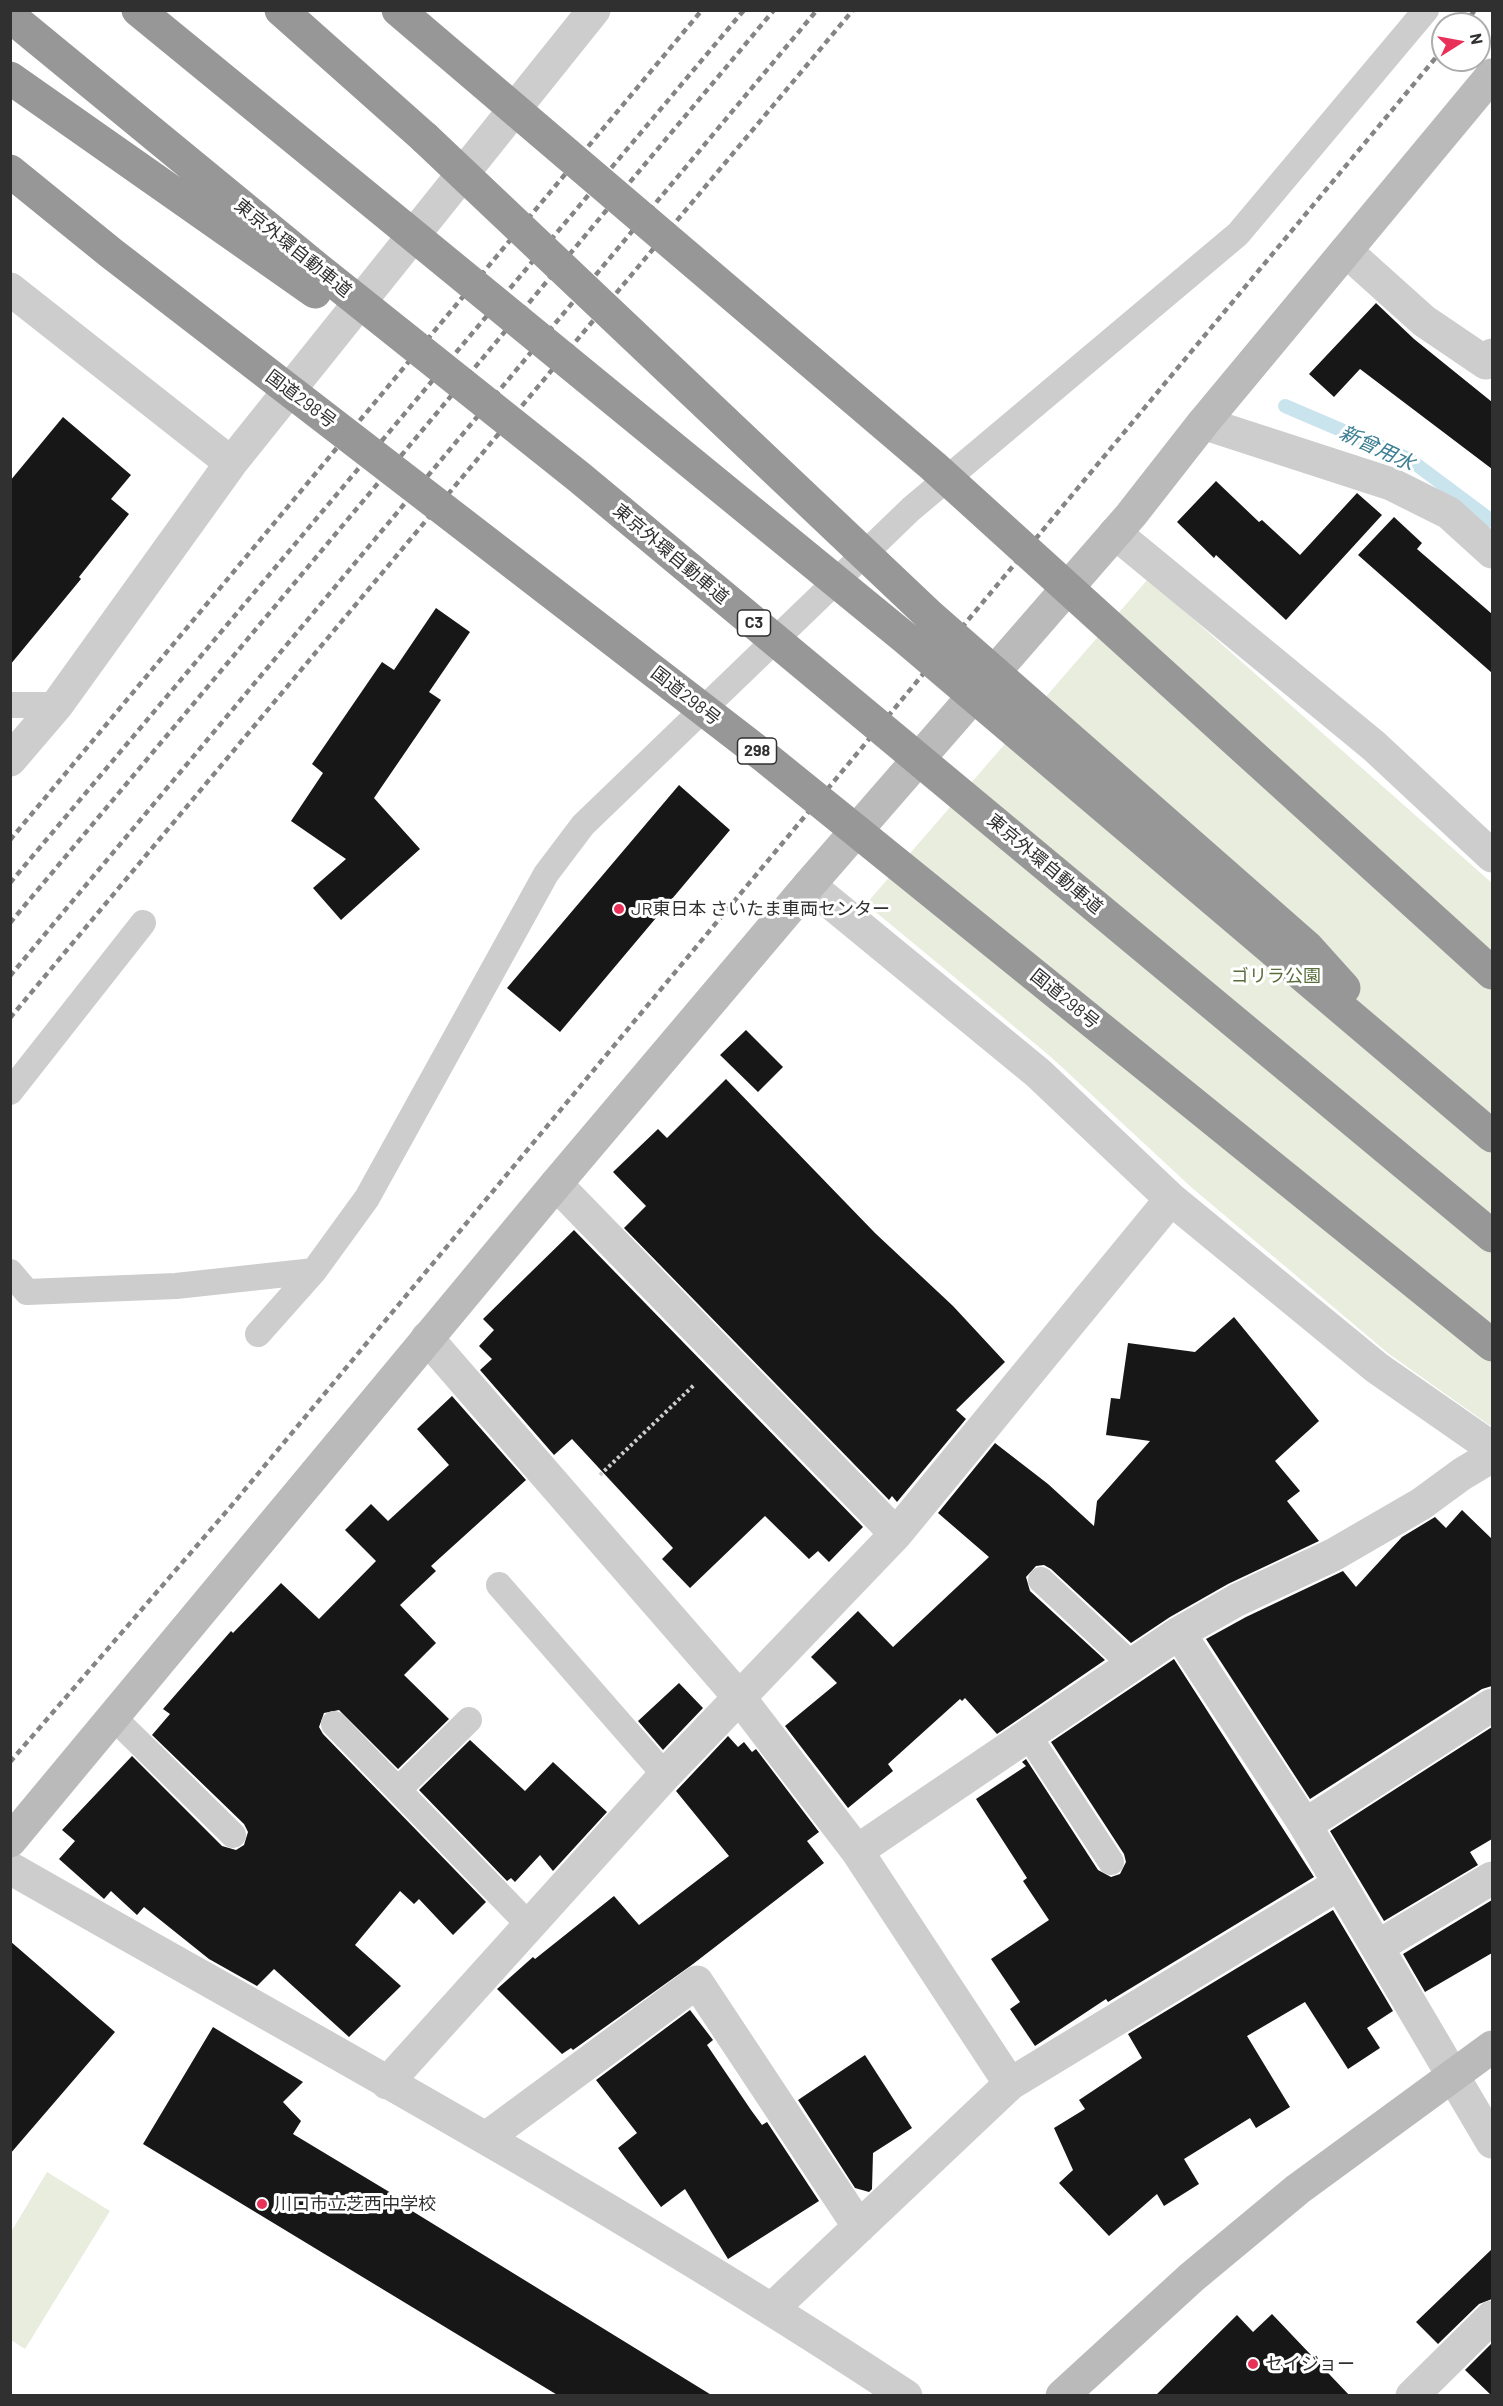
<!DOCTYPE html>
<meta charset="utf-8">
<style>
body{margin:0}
#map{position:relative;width:1503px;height:2406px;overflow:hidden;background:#fff;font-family:Barlow,sans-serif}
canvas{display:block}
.frame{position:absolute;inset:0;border:12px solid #303030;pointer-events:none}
.north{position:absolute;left:1431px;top:12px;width:60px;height:60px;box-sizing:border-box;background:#fff;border:2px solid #acacac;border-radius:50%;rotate:79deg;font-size:16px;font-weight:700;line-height:24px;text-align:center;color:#303030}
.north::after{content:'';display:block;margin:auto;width:21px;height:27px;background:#e93058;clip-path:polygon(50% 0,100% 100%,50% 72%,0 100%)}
</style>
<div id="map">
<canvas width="1503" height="2406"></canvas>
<div class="frame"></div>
<div class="north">N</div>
</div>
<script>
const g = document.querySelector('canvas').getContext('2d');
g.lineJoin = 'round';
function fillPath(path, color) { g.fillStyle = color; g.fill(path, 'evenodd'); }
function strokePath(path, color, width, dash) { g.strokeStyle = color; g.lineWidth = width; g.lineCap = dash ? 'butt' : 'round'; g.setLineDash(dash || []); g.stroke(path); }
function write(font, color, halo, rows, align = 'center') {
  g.font = font + ' Barlow,"Noto Sans JP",sans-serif'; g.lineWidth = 6; g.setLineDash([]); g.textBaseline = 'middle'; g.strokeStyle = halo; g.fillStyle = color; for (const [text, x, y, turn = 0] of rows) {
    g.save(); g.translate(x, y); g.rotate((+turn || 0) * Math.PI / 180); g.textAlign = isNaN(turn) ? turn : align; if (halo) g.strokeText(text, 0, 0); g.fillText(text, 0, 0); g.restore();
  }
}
fillPath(new Path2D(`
 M 1148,579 L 1492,883 L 1492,1427 L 1389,1354 L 1191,1187 L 1051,1057 L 866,904 Z
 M 47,2172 L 110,2211 L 25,2349 L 11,2340 L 11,2232 Z`), '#e8edde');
strokePath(new Path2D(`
 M 1285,406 L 1409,459 L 1492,521`), '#cae4ed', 14);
fillPath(new Path2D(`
 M 1376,303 L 1414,339 L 1492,402 L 1492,469 L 1360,369 L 1334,397 L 1309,374 Z
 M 63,417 L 131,475 L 111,499 L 129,514 L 79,577 L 81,579 L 10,665 L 10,481 Z
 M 1216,481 L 1259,522 L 1262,520 L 1300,555 L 1357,493 L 1382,515 L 1286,620 L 1216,555 L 1214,558 L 1177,522 Z
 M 1394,517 L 1422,543 L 1417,549 L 1492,614 L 1492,673 L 1358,555 Z
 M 436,608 L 470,632 L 429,692 L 441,700 L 374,798 L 420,849 L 341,920 L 313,888 L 346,859 L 291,821 L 323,773 L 312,764 L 382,662 L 394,670 Z
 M 679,785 L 730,830 L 560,1032 L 507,988 Z
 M 746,1030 L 783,1067 L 758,1092 L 720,1055 Z
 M 726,1079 L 875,1233 L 953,1306 L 1005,1362 L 956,1410 L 966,1419 L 897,1502 L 892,1496 L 889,1500 L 624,1228 L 646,1206 L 613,1172 L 658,1129 L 667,1138 Z
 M 574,1230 L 863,1527 L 829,1562 L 818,1551 L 809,1559 L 765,1516 L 690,1588 L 662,1559 L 673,1548 L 572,1439 L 554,1455 L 480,1370 L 492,1359 L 479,1346 L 494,1330 L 483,1319 Z
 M 1234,1317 L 1319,1421 L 1275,1461 L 1300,1491 L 1287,1501 L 1319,1541 L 1228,1584 L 1170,1617 L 1131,1643 L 1051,1569 L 1044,1565 L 1036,1566 L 1026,1577 L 1030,1591 L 1105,1660 L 997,1734 L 965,1698 L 962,1701 L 960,1699 L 888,1764 L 893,1771 L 848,1808 L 785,1726 L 837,1683 L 811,1657 L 858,1611 L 893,1647 L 989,1557 L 938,1513 L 995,1443 L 1048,1484 L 1094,1526 L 1097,1501 L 1150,1441 L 1106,1435 L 1111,1398 L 1120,1399 L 1128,1343 L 1195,1352 Z
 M 452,1396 L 526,1480 L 431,1566 L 436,1571 L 400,1605 L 436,1643 L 404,1675 L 449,1719 L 398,1769 L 339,1710 L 324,1713 L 319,1727 L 323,1734 L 486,1902 L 453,1935 L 419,1899 L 414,1904 L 400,1891 L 355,1945 L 401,1986 L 349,2037 L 274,1969 L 257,1986 L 209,1959 L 144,1907 L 137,1915 L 111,1891 L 104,1899 L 59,1859 L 75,1841 L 62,1830 L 132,1756 L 222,1846 L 236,1850 L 244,1845 L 248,1832 L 244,1824 L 152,1735 L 170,1714 L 163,1709 L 231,1631 L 233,1633 L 281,1583 L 319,1619 L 376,1561 L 345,1530 L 371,1504 L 388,1521 L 449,1465 L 417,1429 Z
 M 1462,1510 L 1492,1539 L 1492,1686 L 1482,1689 L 1310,1799 L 1206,1639 L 1246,1617 L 1343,1571 L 1356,1587 L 1402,1537 L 1435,1517 L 1446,1528 Z
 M 1174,1659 L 1314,1877 L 1108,2002 L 1106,1999 L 1035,2046 L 1010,2009 L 1020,2002 L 991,1959 L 1049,1920 L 1023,1881 L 1027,1878 L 976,1799 L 1026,1766 L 1022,1762 L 1026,1759 L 1098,1870 L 1111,1877 L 1120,1874 L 1126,1862 L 1124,1854 L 1051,1742 Z
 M 679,1683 L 703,1708 L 663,1750 L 638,1721 Z
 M 1492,1727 L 1492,1839 L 1470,1852 L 1478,1865 L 1384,1921 L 1330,1831 Z
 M 728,1736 L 738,1747 L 744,1742 L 752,1752 L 756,1749 L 819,1832 L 807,1841 L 824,1863 L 693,1964 L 573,2050 L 571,2048 L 562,2054 L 497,1989 L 533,1957 L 535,1959 L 614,1896 L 639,1925 L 729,1856 L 676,1791 Z
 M 470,1740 L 525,1791 L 553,1762 L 607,1812 L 553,1871 L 540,1855 L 515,1882 L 511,1878 L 507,1881 L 419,1790 Z
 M 1492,1900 L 1492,1953 L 1425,1992 L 1403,1954 Z
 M 1333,1910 L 1393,2011 L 1367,2028 L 1380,2048 L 1348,2069 L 1305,2002 L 1247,2036 L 1290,2107 L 1256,2128 L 1250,2118 L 1184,2159 L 1199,2184 L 1164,2206 L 1157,2194 L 1109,2236 L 1059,2183 L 1073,2170 L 1054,2128 L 1085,2109 L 1079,2100 L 1142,2058 L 1128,2034 Z
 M 10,1941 L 115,2032 L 10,2154 Z
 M 690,2010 L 713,2040 L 707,2045 L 751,2110 L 762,2125 L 767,2122 L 819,2201 L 728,2259 L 685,2189 L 661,2207 L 618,2148 L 637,2133 L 596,2080 Z
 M 213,2027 L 303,2082 L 283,2102 L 301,2121 L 293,2134 L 406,2202 L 404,2206 L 713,2396 L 559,2396 L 143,2144 Z
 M 865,2055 L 912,2128 L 873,2153 L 872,2189 L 869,2192 L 855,2188 L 798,2100 Z
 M 1492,2249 L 1492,2299 L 1479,2304 L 1438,2344 L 1416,2322 Z
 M 1272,2314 L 1350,2396 L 1155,2396 L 1237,2315 L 1253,2332 Z
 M 1492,2343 L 1492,2396 L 1465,2370 Z`), '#171717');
strokePath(new Path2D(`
 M 600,1475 L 694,1385`), '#cdcdcd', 4, [3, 3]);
strokePath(new Path2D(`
 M 10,705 L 57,705
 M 10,1092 L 143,923
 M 10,1272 L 27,1292 L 176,1286 L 314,1271 L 367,1198 L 546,874 L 583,825 L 911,509 L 1238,234 L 1426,10
 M 258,1334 L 314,1271
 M 1041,1580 L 1132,1665
 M 499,1585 L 665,1775
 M 113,1717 L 233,1835
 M 334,1724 L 530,1926
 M 1028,1735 L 1111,1862
 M 398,1790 L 469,1720`), '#cdcdcd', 26);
strokePath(new Path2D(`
 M 1346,251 L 1424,321 L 1486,363 L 1492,355
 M 10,289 L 231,463
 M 1203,423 L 1391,484 L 1449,513 L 1492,552
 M 1115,533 L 1374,746 L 1492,856
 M 10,760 L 57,705 L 231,463 L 594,10
 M 809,885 L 1038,1073 L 1171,1199 L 1377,1368 L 1492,1448
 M 556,1184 L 896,1534
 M 427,1338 L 739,1697 L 857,1851 L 1010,2084
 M 1179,1633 L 1305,1825 L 1492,2142
 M 1305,1825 L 1492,1705
 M 857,1851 L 1179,1633 L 1237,1600 L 1333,1555 L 1421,1504 L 1462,1474 L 1492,1456
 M 10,1868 C 311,2040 617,2205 906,2396
 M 1377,1947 L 1492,1878
 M 387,2083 L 665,1775 L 896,1534 L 1171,1199
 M 486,2138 L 697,1982 L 859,2227
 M 773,2308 L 1010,2084 L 1339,1884
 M 1412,2396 L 1492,2317`), '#cdcdcd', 33);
strokePath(new Path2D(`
 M 10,1841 L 556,1184 L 809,885 L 1131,515 L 1203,423 L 1492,75
 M 1062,2396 L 1192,2277 L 1298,2189 L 1492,2047`), '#bababa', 33);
strokePath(new Path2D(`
 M 281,10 L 425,138`), '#979797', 33);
strokePath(new Path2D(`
 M 1464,24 L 1475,10
 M 10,840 L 702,10
 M 10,883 L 744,10
 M 10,923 L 774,10
 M 10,976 L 817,10
 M 10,1018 L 853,10
 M 10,1762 L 232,1505 L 1443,49`), '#858585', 4.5, [6, 4.5]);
strokePath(new Path2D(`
 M 138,10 L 904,637 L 1492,1136
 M 398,10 L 933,466 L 1492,973
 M 10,16 L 318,269 L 579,477 L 1492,1236
 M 10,78 L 315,292
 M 425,138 L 930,616 L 1308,948 L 1344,988
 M 10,171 L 111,253 L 765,757 L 1492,1345`), '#979797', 33);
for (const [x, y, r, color] of [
 [619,909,6,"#e93058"],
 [262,2204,6,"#e93058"],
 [1253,2364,6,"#e93058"]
]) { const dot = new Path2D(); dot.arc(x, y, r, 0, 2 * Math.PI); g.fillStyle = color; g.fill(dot); strokePath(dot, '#fff', 2); }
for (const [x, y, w] of [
 [754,623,33],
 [757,751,39]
]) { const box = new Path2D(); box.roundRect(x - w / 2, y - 13, w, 26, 4.5); g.fillStyle = '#fff'; g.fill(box); strokePath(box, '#303030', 1.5); }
write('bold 16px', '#303030', null, [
 ["C3",754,623],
 ["298",757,751]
]);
write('18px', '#303030', '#fff', [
 ["東京外環自動車道",293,248,39],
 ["国道298号",301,399,37],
 ["東京外環自動車道",671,554,40],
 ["国道298号",686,696,38],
 ["東京外環自動車道",1045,864,40],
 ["国道298号",1065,999,39]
]);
write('18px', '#303030', '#fff', [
 ["JR東日本 さいたま車両センター",631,909],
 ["川口市立芝西中学校",274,2204],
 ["セイジョー",1265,2364]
], 'left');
write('18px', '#5a6d3c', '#fff', [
 ["ゴリラ公園",1276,976]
]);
write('italic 20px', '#3c7e94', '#fff', [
 ["新曾用水",1377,448,25]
]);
</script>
